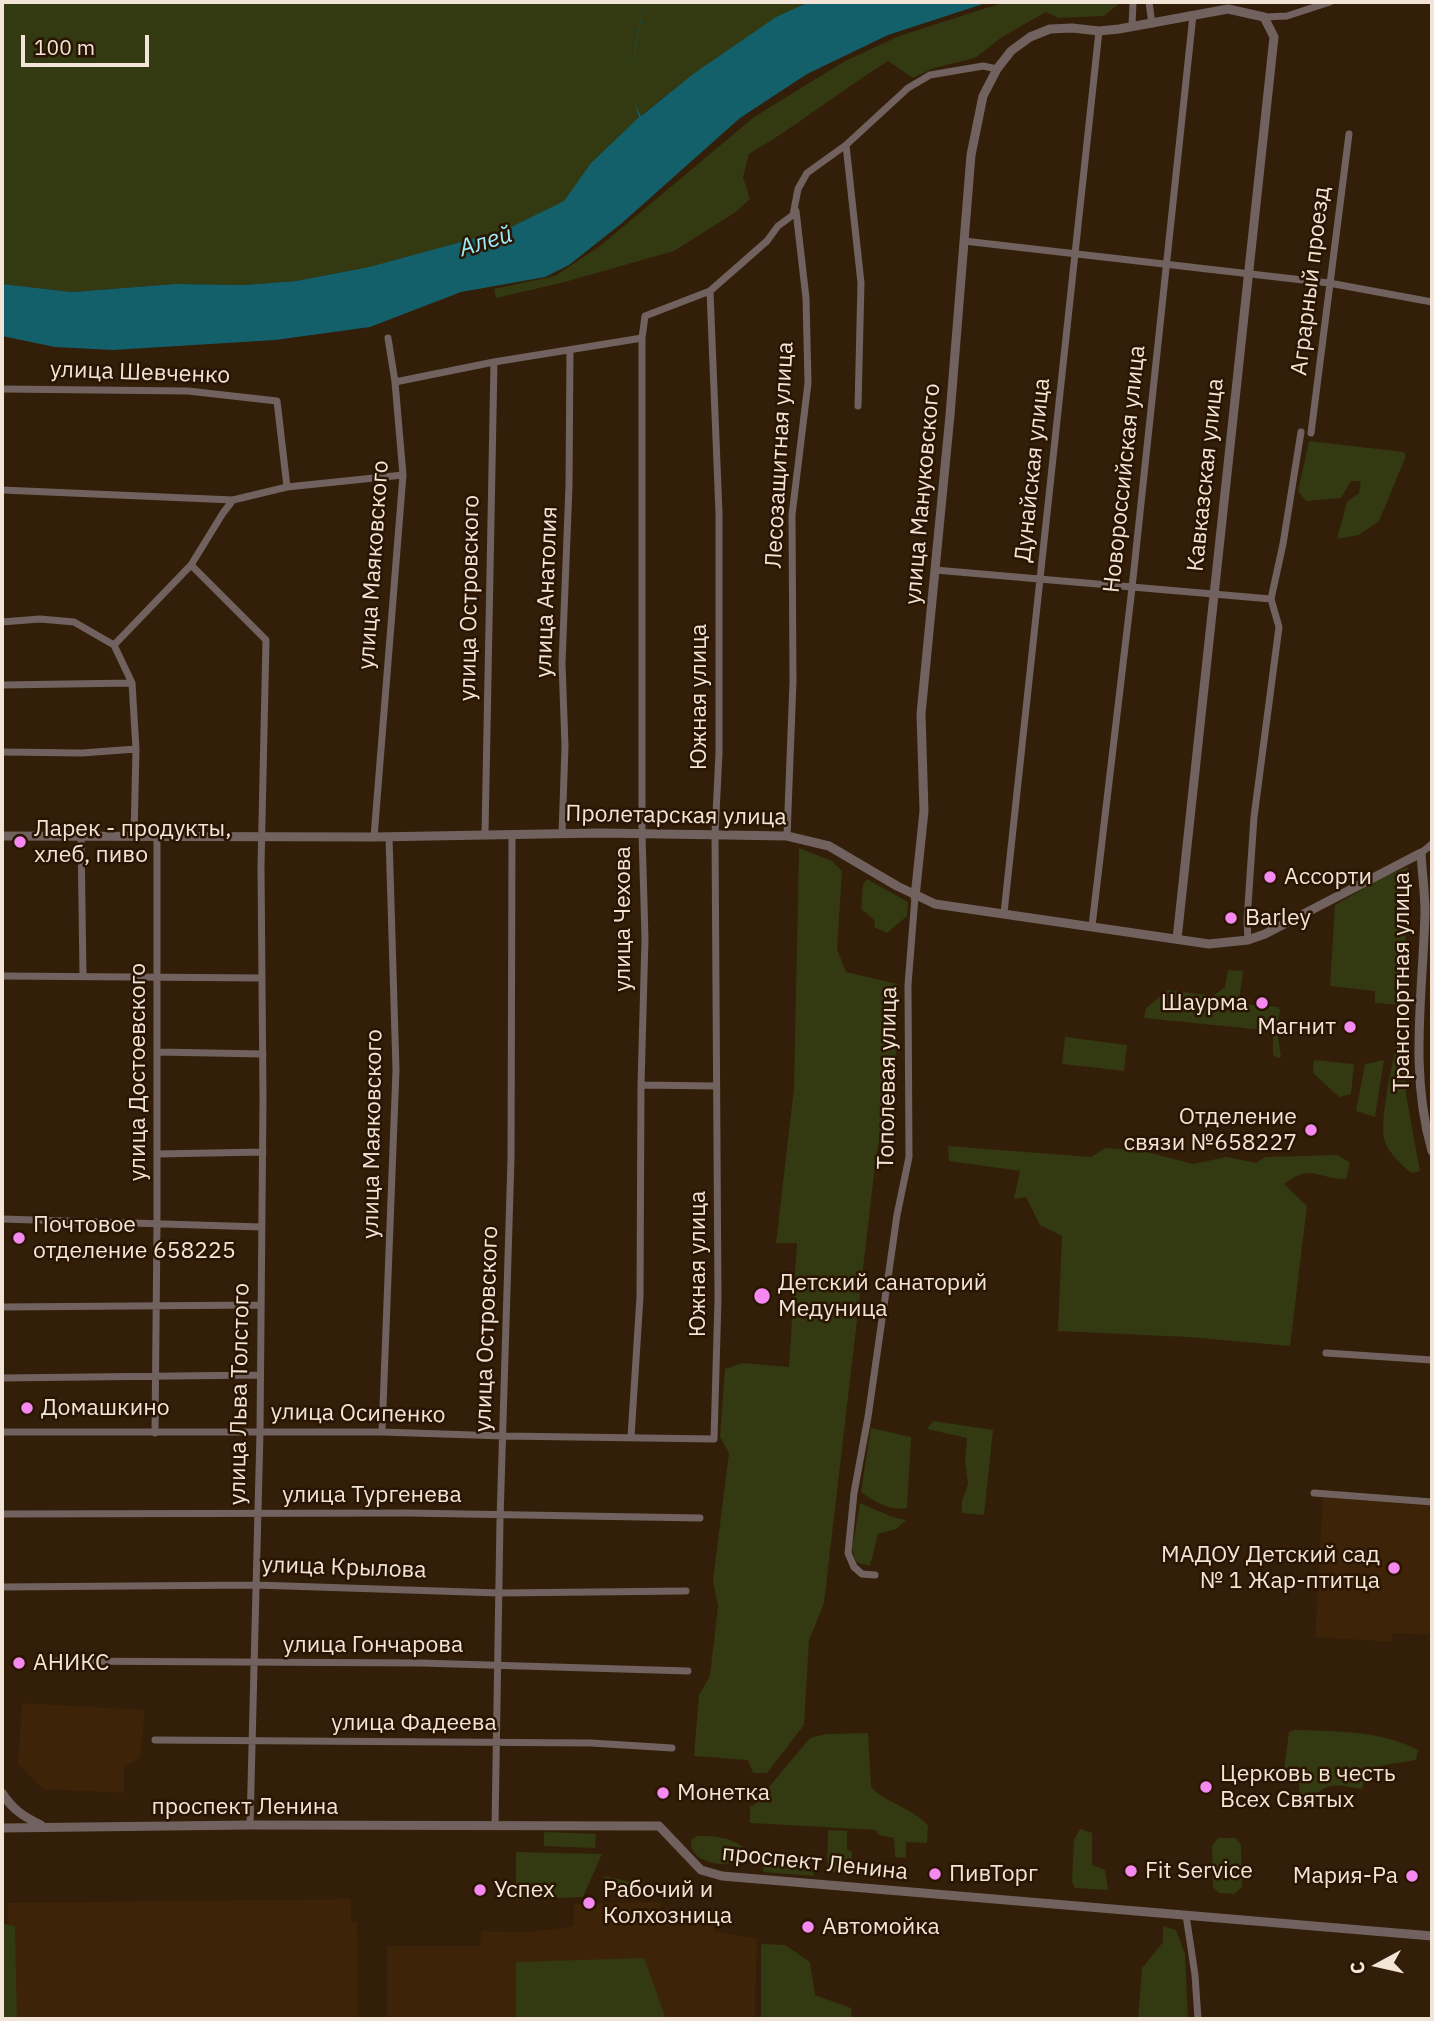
<!DOCTYPE html>
<meta charset="utf-8">
<style>
body{margin:0}
#map{position:relative;width:1434px;height:2021px;overflow:hidden;background:#331e09;font-family:"IBM Plex Sans",sans-serif}
canvas{display:block}
.frame{position:absolute;inset:0;border:4px solid #f2e4d7;pointer-events:none}
.north{position:absolute;left:1343px;top:1930px;width:70px;height:70px;-webkit-text-stroke:5px #291502;paint-order:stroke;rotate:262deg;font-size:19px;font-weight:700;line-height:28px;text-align:center;color:#f2e4d7}
.north::after{content:'';display:block;margin:auto;width:24px;height:32px;background:#f2e4d7;clip-path:polygon(50% 0,100% 100%,50% 72%,0 100%)}
.scale{position:absolute;left:21px;top:35px;width:128px;height:32px;box-sizing:border-box;border:4px solid #f2e4d7;border-top:0;padding-left:9px;font-size:21px;line-height:24px;white-space:nowrap;color:#f2e4d7;-webkit-text-stroke:5px #291502;paint-order:stroke}
</style>
<div id="map">
<canvas width="1434" height="2021"></canvas>
<div class="frame"></div>
<div class="north">С</div>
<div class="scale">100 m</div>
</div>
<script>
const g = document.querySelector('canvas').getContext('2d');
g.lineJoin = 'round';
function fillPath(path, color) { g.fillStyle = color; g.fill(path, 'evenodd'); }
function strokePath(path, color, width, dash) { g.strokeStyle = color; g.lineWidth = width; g.lineCap = dash ? 'butt' : 'round'; g.setLineDash(dash || []); g.stroke(path); }
function write(font, color, halo, rows, align = 'center') {
  g.font = font + ' "IBM Plex Sans",sans-serif'; g.lineWidth = 5; g.setLineDash([]); g.textBaseline = 'middle'; g.strokeStyle = halo; g.fillStyle = color; for (const [text, x, y, turn = 0] of rows) {
    g.save(); g.translate(x, y); g.rotate((+turn || 0) * Math.PI / 180); g.textAlign = isNaN(turn) ? turn : align; if (halo) g.strokeText(text, 0, 0); g.fillText(text, 0, 0); g.restore();
  }
}
fillPath(new Path2D(`
 M 1323,1497 L 1432,1506 L 1432,1635 L 1393,1633 L 1392,1642 L 1315,1637 Z
 M 22,1703 L 145,1710 L 140,1758 L 124,1767 L 124,1793 L 43,1789 L 18,1764 Z
 M 351,1899 L 351,1921 L 357,1922 L 358,2019 L 10,2019 L 8,1903 Z
 M 656,1902 L 661,1903 L 662,1909 L 714,1909 L 714,1931 L 757,1939 L 755,2019 L 387,2019 L 387,1946 L 480,1946 L 481,1931 L 530,1932 L 574,1926 L 574,1904 Z`), '#3d2307');
fillPath(new Path2D(`
 M 2,2 L 809,2 L 776,18 L 693,74 L 639,117 L 591,163 L 565,201 L 505,230 L 369,267 L 296,281 L 243,285 L 175,284 L 72,292 L 2,284 Z
 M 1005,2 L 1121,2 L 1104,16 L 1058,18 L 1046,12 L 1002,37 L 975,58 L 934,68 L 913,78 L 888,61 C 840,91 797,126 749,154 L 743,177 L 750,199 L 736,212 L 674,251 L 561,283 L 496,298 L 494,289 L 555,276 L 600,246 L 754,117 L 845,61 L 899,36 Z
 M 1309,441 L 1404,452 L 1406,456 L 1379,521 L 1359,535 L 1337,539 L 1347,502 L 1359,493 L 1361,481 L 1351,481 L 1341,498 L 1306,501 L 1298,491 Z
 M 799,848 L 832,861 L 842,871 L 837,949 L 846,972 L 897,984 L 898,998 L 884,1012 L 884,1031 L 897,1034 L 896,1060 L 876,1157 L 824,1603 L 809,1641 L 804,1725 L 767,1773 L 753,1773 L 748,1760 L 694,1756 L 699,1695 L 710,1676 L 718,1606 L 713,1580 L 729,1453 L 720,1437 L 725,1369 L 742,1363 L 789,1367 L 797,1243 L 776,1243 L 794,1088 Z
 M 1408,867 L 1403,1005 L 1375,1003 L 1375,991 L 1330,986 L 1335,905 L 1381,878 Z
 M 867,879 L 908,902 L 907,916 L 887,933 L 874,927 L 875,921 L 861,909 L 863,885 Z
 M 1228,970 L 1243,971 L 1239,1001 L 1241,1004 L 1278,1007 L 1280,1010 L 1277,1029 L 1281,1057 L 1277,1058 L 1273,1055 L 1273,1031 L 1144,1018 L 1146,1008 L 1168,990 L 1213,996 L 1225,987 Z
 M 1065,1037 L 1127,1045 L 1124,1071 L 1062,1064 Z
 M 1403,1044 L 1406,1094 L 1420,1171 L 1411,1173 C 1400,1163 1388,1153 1384,1138 C 1380,1120 1392,1065 1396,1045 Z
 M 1314,1060 L 1354,1064 L 1351,1094 L 1339,1097 L 1313,1073 Z
 M 1384,1060 L 1375,1117 L 1356,1111 L 1365,1064 Z
 M 948,1146 L 1091,1157 L 1105,1148 L 1139,1150 L 1193,1164 L 1226,1157 L 1256,1163 L 1265,1157 L 1338,1155 L 1350,1163 L 1346,1179 C 1317,1180 1314,1162 1284,1184 L 1307,1206 L 1290,1346 L 1188,1337 L 1058,1331 L 1062,1236 L 1040,1225 L 1026,1197 L 1014,1199 L 1020,1171 L 949,1161 Z
 M 933,1421 L 993,1430 L 984,1515 L 962,1513 L 962,1501 L 968,1484 L 965,1461 L 967,1438 L 927,1429 Z
 M 871,1428 L 911,1437 L 907,1508 C 890,1511 874,1502 861,1492 Z
 M 860,1503 L 890,1516 L 906,1520 L 896,1529 L 878,1534 L 870,1566 L 856,1562 L 852,1549 Z
 M 1295,1730 C 1334,1731 1384,1731 1418,1750 L 1416,1760 C 1391,1765 1368,1761 1362,1789 C 1340,1786 1328,1780 1313,1798 L 1300,1797 L 1298,1772 L 1284,1770 L 1289,1732 Z
 M 868,1733 L 871,1786 C 880,1801 913,1807 928,1826 L 927,1843 L 906,1842 L 906,1858 L 895,1857 L 894,1838 L 879,1835 L 876,1830 L 750,1823 L 750,1806 L 754,1805 L 810,1738 L 826,1734 Z
 M 1080,1829 L 1092,1833 L 1092,1865 L 1105,1870 L 1108,1890 L 1075,1888 L 1072,1882 L 1074,1840 Z
 M 828,1830 L 847,1831 L 847,1850 L 852,1851 L 851,1873 L 827,1872 Z
 M 544,1832 L 596,1834 L 595,1848 L 544,1846 Z
 M 698,1836 C 714,1836 729,1837 742,1846 C 749,1875 683,1866 692,1839 Z
 M 1218,1838 L 1236,1838 L 1241,1845 L 1242,1887 L 1234,1894 L 1219,1893 L 1213,1887 L 1212,1846 Z
 M 516,1852 L 602,1854 L 583,1897 L 516,1900 Z
 M 764,1859 L 791,1867 L 813,1870 L 814,1876 L 763,1872 Z
 M 604,1876 L 644,1885 L 644,1893 L 607,1893 Z
 M 4,1924 L 15,1926 L 17,2019 L 4,2019 Z
 M 1163,1926 L 1176,1930 L 1185,1954 L 1188,2019 L 1138,2019 L 1142,1968 L 1163,1942 Z
 M 761,1944 L 785,1945 L 810,1962 L 815,1995 L 851,2008 L 852,2019 L 761,2019 Z
 M 644,1958 L 666,2019 L 516,2019 L 516,1962 Z`), '#333910');
fillPath(new Path2D(`
 M 645,2 C 639,31 624,89 641,116 L 693,74 L 776,17 L 809,2 L 989,2 L 888,35 L 807,74 L 740,118 L 622,223 L 569,265 L 545,277 L 461,292 L 370,327 L 275,340 L 113,350 L 55,347 L 2,336 L 2,284 L 72,292 L 175,284 L 243,285 L 296,281 L 369,267 L 505,230 L 564,201 L 591,163 L 639,117 C 627,82 636,38 645,2 Z`), '#14606a');
strokePath(new Path2D(`
 M 1149,2 L 1152,24
 M 1264,17 L 1287,16 L 1330,2
 M 1132,26 L 1133,2
 M 846,145 L 861,283 L 858,406
 M 964,241 L 1329,283 L 1432,302
 M 395,382 L 494,362 L 642,338
 M 2,389 L 188,391 L 277,401 L 287,487 L 233,500 L 2,490
 M 1311,433 L 1349,134
 M 287,487 L 403,475
 M 191,565 L 266,640 L 261,866 L 263,1099 L 260,1432 L 250,1825
 M 935,570 L 1271,599
 M 2,622 L 40,619 L 74,622 L 114,645 L 132,683 L 136,749 L 134,836
 M 114,645 L 191,565 L 223,513 L 233,500
 M 2,685 L 132,683
 M 2,752 L 82,753 L 136,749
 M 485,834 L 494,362
 M 562,834 L 565,746 L 562,663 L 569,486 L 570,350
 M 81,836 L 83,976
 M 787,836 L 793,682 L 792,515 L 808,383 L 806,298 L 796,211
 M 374,837 L 403,475 L 395,382 L 388,338
 M 1421,853 L 1432,844
 M 1004,913 L 1099,31
 M 1092,926 L 1132,588 L 1193,15
 M 1248,940 L 1247,920 L 1254,817 L 1279,627 L 1271,599 L 1283,544 L 1301,432
 M 2,976 L 262,978
 M 158,1052 L 263,1054
 M 641,1085 L 715,1086
 M 157,1154 L 263,1152
 M 2,1219 L 262,1227
 M 2,1307 L 261,1305
 M 1326,1353 L 1432,1360
 M 2,1378 L 260,1375
 M 2,1432 L 382,1432 L 504,1436 L 714,1439 L 718,1299 L 715,834 L 719,753 L 719,513 L 710,291
 M 382,1432 L 396,1070 L 389,837
 M 155,1433 L 157,1224 L 157,837
 M 631,1437 L 640,1297 L 641,1085 L 645,939 L 642,833 L 642,338 L 645,316 L 710,291 L 767,241 L 778,226 L 793,215 L 798,189 L 807,173 L 846,145 L 908,88 L 930,75 L 983,66 L 997,69
 M 1314,1493 L 1432,1502
 M 2,1514 L 406,1513 L 700,1518
 M 875,1575 L 862,1574 L 854,1567 L 848,1553 L 854,1493 L 868,1417 L 897,1215 L 909,1157 L 908,985 L 915,897
 M 2,1587 L 256,1585 L 499,1593 L 686,1591
 M 57,1661 L 421,1663 L 688,1671
 M 155,1740 L 591,1743 L 672,1748
 M 495,1826 L 500,1520 L 511,1159 L 512,834
 M 1186,1915 L 1195,1975 L 1198,2019`), '#71615f', 7);
strokePath(new Path2D(`
 M 2,836 L 374,837 L 600,833 L 787,836 L 829,846 L 897,886 L 935,904 L 1209,944 L 1248,940 L 1265,934 L 1421,853 C 1422,872 1425,892 1425,912 C 1423,992 1409,1072 1432,1151
 M 915,897 L 924,811 L 921,714 L 950,415 L 971,155 L 983,96 L 997,69 L 1011,51 L 1030,37 L 1050,29 L 1072,28 L 1099,31 L 1119,29 L 1228,9 L 1264,17 L 1274,37 L 1177,939
 M 2,1793 C 12,1809 24,1817 41,1825
 M 2,1828 L 250,1825 L 659,1826 L 701,1870 L 722,1876 L 1432,1936`), '#71615f', 9);
for (const [x, y, r, color] of [
 [20,842,7,"#f589ef"],
 [1270,877,7,"#f589ef"],
 [1231,918,7,"#f589ef"],
 [1262,1003,7,"#f589ef"],
 [1350,1027,7,"#f589ef"],
 [1311,1130,7,"#f589ef"],
 [19,1238,7,"#f589ef"],
 [762,1296,9,"#f589ef"],
 [27,1408,7,"#f589ef"],
 [1394,1568,7,"#f589ef"],
 [19,1663,7,"#f589ef"],
 [1206,1787,7,"#f589ef"],
 [663,1793,7,"#f589ef"],
 [1131,1871,7,"#f589ef"],
 [935,1874,7,"#f589ef"],
 [1412,1876,7,"#f589ef"],
 [480,1890,7,"#f589ef"],
 [589,1903,7,"#f589ef"],
 [808,1927,7,"#f589ef"]
]) { const dot = new Path2D(); dot.arc(x, y, r, 0, 2 * Math.PI); g.fillStyle = color; g.fill(dot); strokePath(dot, '#291502', 2.5); }
write('23px', '#f2e4d7', '#291502', [
 ["Аграрный проезд",1311,281,-83],
 ["улица Шевченко",140,373,2],
 ["Лесозащитная улица",780,455,-87],
 ["Новороссийская улица",1125,469,-84],
 ["Дунайская улица",1033,470,-84],
 ["Кавказская улица",1206,475,-84],
 ["улица Мануковского",923,494,-85],
 ["улица Маяковского",374,565,-86],
 ["улица Анатолия",547,592,-88],
 ["улица Островского",470,598,-89],
 ["Южная улица",699,697,-90],
 ["Пролетарская улица",676,816,1],
 ["улица Чехова",623,919,-90],
 ["Транспортная улица",1402,982,-90],
 ["улица Достоевского",138,1072,-90],
 ["Тополевая улица",888,1078,-89],
 ["улица Маяковского",373,1134,-89],
 ["Южная улица",698,1264,-90],
 ["улица Островского",487,1329,-88],
 ["улица Льва Толстого",240,1394,-89],
 ["улица Осипенко",358,1414,1],
 ["улица Тургенева",372,1495],
 ["улица Крылова",344,1568,2],
 ["улица Гончарова",373,1645],
 ["улица Фадеева",414,1723],
 ["проспект Ленина",245,1807],
 ["проспект Ленина",815,1863,6]
]);
write('23px', '#f2e4d7', '#291502', [
 ["Ларек - продукты,",34,829],
 ["хлеб, пиво",34,855],
 ["Ассорти",1284,877],
 ["Barley",1245,918],
 ["Шаурма",1248,1003,"right"],
 ["Магнит",1336,1027,"right"],
 ["Отделение",1297,1117,"right"],
 ["связи №658227",1297,1143,"right"],
 ["Почтовое",33,1225],
 ["отделение 658225",33,1251],
 ["Детский санаторий",778,1283],
 ["Медуница",778,1309],
 ["Домашкино",41,1408],
 ["МАДОУ Детский сад",1380,1555,"right"],
 ["№ 1 Жар-птитца",1380,1581,"right"],
 ["АНИКС",33,1663],
 ["Церковь в честь",1220,1774],
 ["Всех Святых",1220,1800],
 ["Монетка",677,1793],
 ["Fit Service",1145,1871],
 ["ПивТорг",949,1874],
 ["Мария-Ра",1398,1876,"right"],
 ["Успех",494,1890],
 ["Рабочий и",603,1890],
 ["Колхозница",603,1916],
 ["Автомойка",822,1927]
], 'left');
write('italic 24px', '#9bebf9', '#291502', [
 ["Алей",486,242,-17]
]);
</script>
